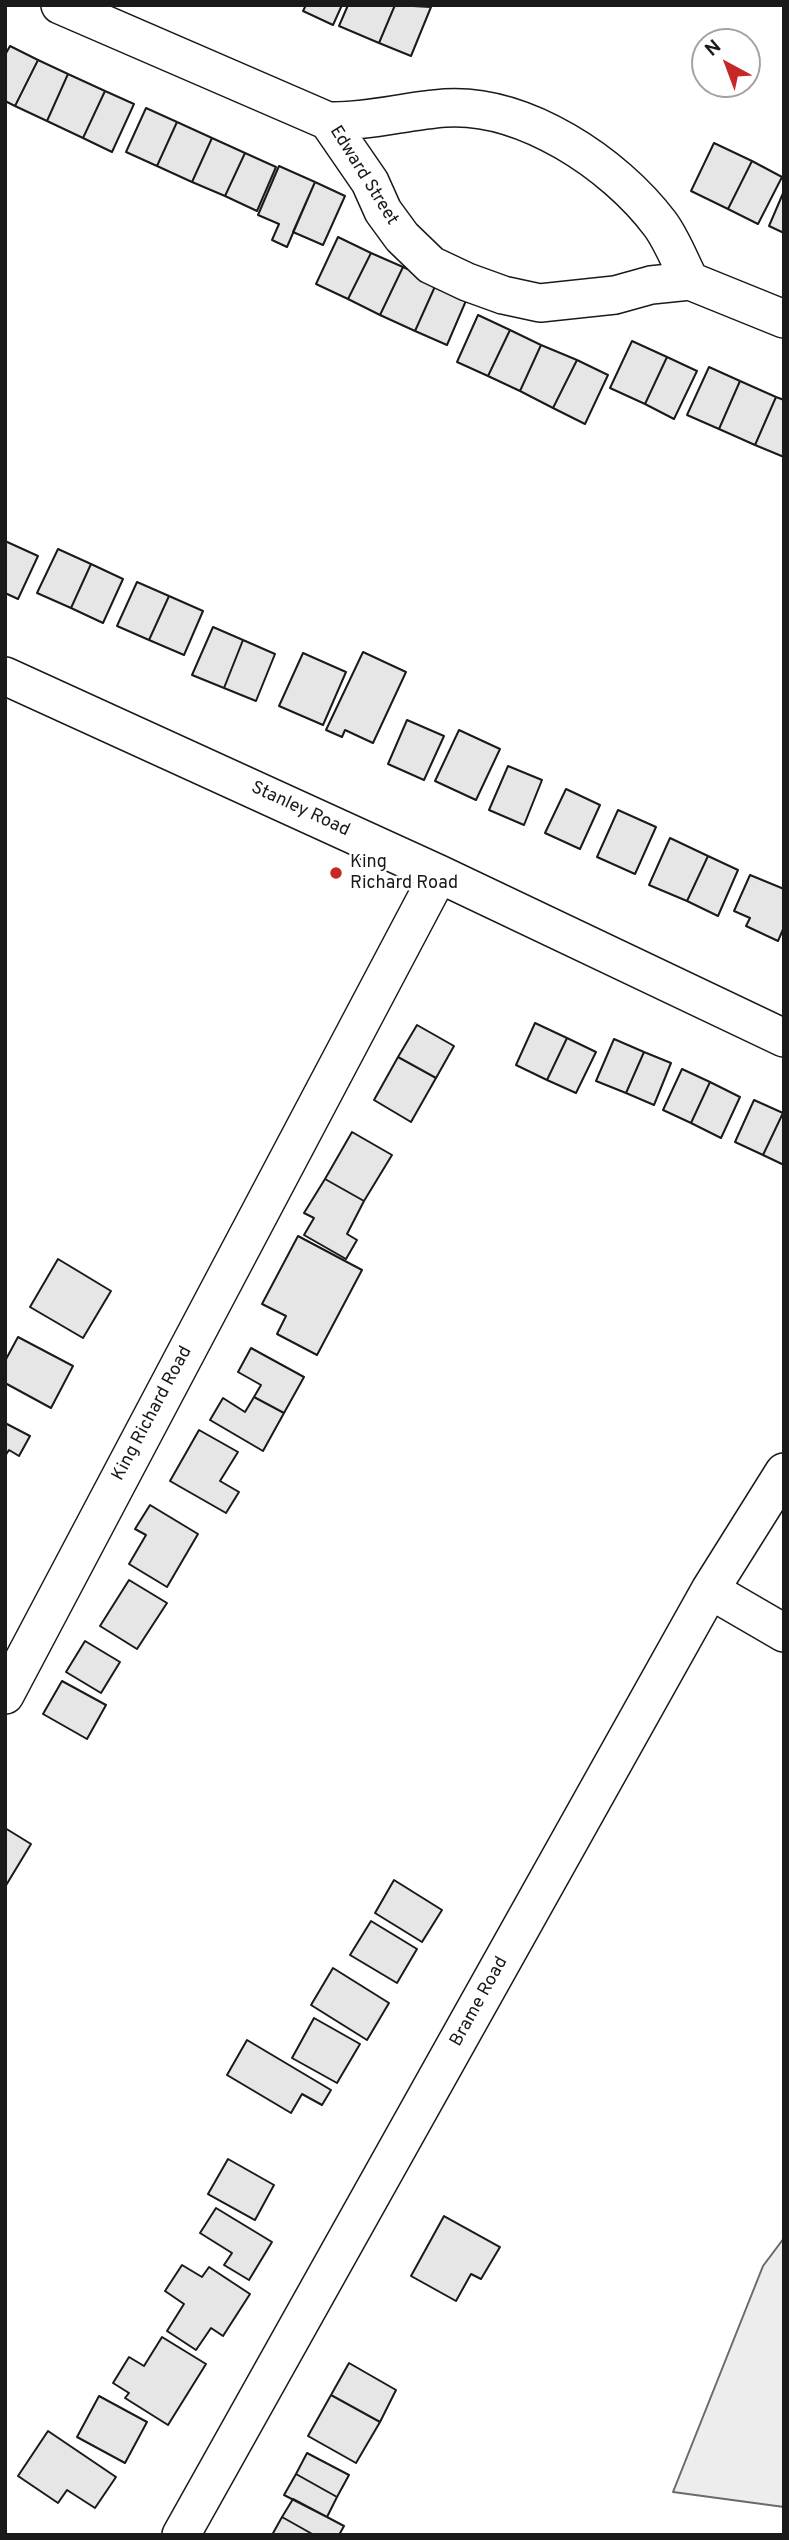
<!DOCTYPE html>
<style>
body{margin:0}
#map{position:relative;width:789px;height:2540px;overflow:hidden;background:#fff;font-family:Overpass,sans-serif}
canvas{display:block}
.frame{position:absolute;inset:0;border:7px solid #1a1a1a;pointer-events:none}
.north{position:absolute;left:691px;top:28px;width:70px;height:70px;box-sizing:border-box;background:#fff;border:2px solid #a3a3a3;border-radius:50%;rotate:319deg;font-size:19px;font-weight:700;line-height:28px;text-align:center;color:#1a1a1a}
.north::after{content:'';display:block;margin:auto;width:24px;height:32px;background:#c62828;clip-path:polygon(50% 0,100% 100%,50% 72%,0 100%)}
</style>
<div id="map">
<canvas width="789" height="2540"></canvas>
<div class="frame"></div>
<div class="north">N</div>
</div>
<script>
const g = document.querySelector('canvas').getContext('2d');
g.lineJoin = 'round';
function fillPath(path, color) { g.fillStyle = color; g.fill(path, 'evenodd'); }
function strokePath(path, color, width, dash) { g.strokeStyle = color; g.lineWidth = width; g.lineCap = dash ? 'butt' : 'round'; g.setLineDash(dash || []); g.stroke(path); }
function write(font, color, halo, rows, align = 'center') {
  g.font = font + ' Overpass,sans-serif'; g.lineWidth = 5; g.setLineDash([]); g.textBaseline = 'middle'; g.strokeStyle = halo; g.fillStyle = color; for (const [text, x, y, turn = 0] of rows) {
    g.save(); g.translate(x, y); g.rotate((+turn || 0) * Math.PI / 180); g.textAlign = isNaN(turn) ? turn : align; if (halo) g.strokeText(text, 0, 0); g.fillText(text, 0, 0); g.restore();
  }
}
const built = new Path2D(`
 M 784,2238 L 784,2507 L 673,2492 L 763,2266 Z`);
fillPath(built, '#ededed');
strokePath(built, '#6a6a6a', 2);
const building = new Path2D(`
 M 306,5 L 342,5 L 333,25 L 303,11 Z
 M 348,5 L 395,5 L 379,43 L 339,26 Z
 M 395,5 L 431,7 L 411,56 L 379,43 Z
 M 10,46 L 38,60 L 15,106 L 5,101 L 5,55 Z
 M 38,60 L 68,74 L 47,121 L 15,106 Z
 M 68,74 L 105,91 L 83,138 L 47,121 Z
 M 105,91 L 134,104 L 112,152 L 83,138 Z
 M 146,108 L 177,122 L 157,166 L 126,152 Z
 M 177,122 L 212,138 L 192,182 L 157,166 Z
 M 212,138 L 245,153 L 225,196 L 192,182 Z
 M 714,143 L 752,161 L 728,209 L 691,191 Z
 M 245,153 L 276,167 L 257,211 L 225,196 Z
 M 752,161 L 782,177 L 758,224 L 728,209 Z
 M 279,166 L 315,182 L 287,247 L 272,240 L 279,224 L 258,215 Z
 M 315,182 L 345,196 L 323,245 L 293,232 Z
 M 784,191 L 784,233 L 769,226 Z
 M 338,237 L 371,253 L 348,299 L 316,284 Z
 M 371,253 L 403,267 L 380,315 L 348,299 Z
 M 403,267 L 437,282 L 415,331 L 380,315 Z
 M 437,282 L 468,296 L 447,345 L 415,331 Z
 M 478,315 L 510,330 L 488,376 L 457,362 Z
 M 510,330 L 541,345 L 520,391 L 488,376 Z
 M 632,341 L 667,357 L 645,404 L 610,388 Z
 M 541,345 L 577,360 L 553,408 L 520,391 Z
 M 667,357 L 697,371 L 674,419 L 645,404 Z
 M 577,360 L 608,375 L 585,424 L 553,408 Z
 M 709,367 L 740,381 L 719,429 L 687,415 Z
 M 740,381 L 776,397 L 755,445 L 719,429 Z
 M 776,397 L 784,400 L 784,457 L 755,445 Z
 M 5,541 L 38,556 L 18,599 L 5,593 Z
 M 58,549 L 91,564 L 71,608 L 37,593 Z
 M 91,564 L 123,579 L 103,623 L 71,608 Z
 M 137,582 L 169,596 L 149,640 L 117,626 Z
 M 169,596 L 203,611 L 184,655 L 149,640 Z
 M 213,627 L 243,640 L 224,688 L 192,675 Z
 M 243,640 L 275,654 L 256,701 L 224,688 Z
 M 363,652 L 406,672 L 373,743 L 345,730 L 342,737 L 326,730 Z
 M 303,653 L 346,672 L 323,725 L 279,706 Z
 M 407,720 L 444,736 L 424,780 L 388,764 Z
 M 459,730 L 500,749 L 476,800 L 435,781 Z
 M 508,766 L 542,780 L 524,825 L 489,810 Z
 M 566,789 L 600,805 L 580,849 L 545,833 Z
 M 618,810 L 656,827 L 635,874 L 597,857 Z
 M 670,838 L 708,856 L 687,901 L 649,885 Z
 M 708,856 L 738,870 L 718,916 L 687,901 Z
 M 750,875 L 784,889 L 784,927 L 778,941 L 746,926 L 750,918 L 734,911 Z
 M 535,1023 L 567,1038 L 547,1080 L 516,1065 Z
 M 417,1025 L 454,1046 L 436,1078 L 398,1057 Z
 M 567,1038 L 596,1052 L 576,1093 L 547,1080 Z
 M 614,1039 L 644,1052 L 626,1093 L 596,1081 Z
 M 644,1052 L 671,1063 L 654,1105 L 626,1093 Z
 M 398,1057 L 436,1078 L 411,1122 L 374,1100 Z
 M 682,1069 L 710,1082 L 691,1123 L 663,1110 Z
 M 710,1082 L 740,1097 L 721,1138 L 691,1123 Z
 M 754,1100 L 783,1113 L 763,1155 L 735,1142 Z
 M 783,1113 L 784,1114 L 784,1165 L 763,1155 Z
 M 352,1132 L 392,1155 L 364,1201 L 325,1179 Z
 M 325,1179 L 364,1201 L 347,1234 L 357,1240 L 346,1259 L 304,1235 L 314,1218 L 304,1213 Z
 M 298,1236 L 362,1270 L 317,1355 L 277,1334 L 286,1316 L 262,1304 Z
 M 58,1259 L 111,1291 L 83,1338 L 30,1307 Z
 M 18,1337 L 73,1366 L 51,1408 L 5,1383 L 5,1361 Z
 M 251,1348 L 304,1377 L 284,1413 L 254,1397 L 261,1385 L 238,1372 Z
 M 254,1397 L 284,1413 L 263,1451 L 210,1420 L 223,1398 L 245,1412 Z
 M 5,1423 L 30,1436 L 19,1456 L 9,1450 L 5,1456 Z
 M 199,1430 L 238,1452 L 220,1481 L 239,1492 L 226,1513 L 170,1481 Z
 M 150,1505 L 198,1534 L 167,1587 L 129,1564 L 146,1535 L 135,1529 Z
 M 129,1580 L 167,1603 L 137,1649 L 100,1626 Z
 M 85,1641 L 120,1662 L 101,1693 L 66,1672 Z
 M 62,1681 L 106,1705 L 87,1739 L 43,1714 Z
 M 5,1828 L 31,1844 L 5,1887 Z
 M 394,1880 L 442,1910 L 422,1942 L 375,1913 Z
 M 371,1921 L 417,1949 L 397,1983 L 350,1955 Z
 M 333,1968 L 389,2003 L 367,2040 L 311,2005 Z
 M 314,2018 L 360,2044 L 337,2083 L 292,2058 Z
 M 247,2040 L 331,2090 L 322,2105 L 302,2094 L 291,2113 L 227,2075 Z
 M 228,2159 L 274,2185 L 255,2220 L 208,2194 Z
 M 216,2208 L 272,2242 L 249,2280 L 224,2265 L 232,2253 L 200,2233 Z
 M 444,2216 L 500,2247 L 481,2279 L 471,2274 L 456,2301 L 411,2276 Z
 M 182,2265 L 202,2277 L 209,2267 L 250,2294 L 223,2336 L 211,2328 L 196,2350 L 167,2331 L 184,2304 L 165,2291 Z
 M 162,2337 L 206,2364 L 168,2425 L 125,2398 L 129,2393 L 113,2383 L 129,2357 L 144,2366 Z
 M 349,2363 L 396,2390 L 380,2422 L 331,2395 Z
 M 331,2395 L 380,2422 L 356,2463 L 308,2436 Z
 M 99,2396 L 147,2422 L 125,2463 L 77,2437 Z
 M 48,2431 L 116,2477 L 95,2508 L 67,2490 L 58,2503 L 18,2476 Z
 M 307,2453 L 349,2475 L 337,2497 L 296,2474 Z
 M 296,2474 L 337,2497 L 327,2517 L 284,2495 Z
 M 293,2499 L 344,2526 L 339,2535 L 314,2535 L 282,2517 Z
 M 282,2517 L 314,2535 L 272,2535 Z`);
fillPath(building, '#e6e6e6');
strokePath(building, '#1a1a1a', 2);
const minor = new Path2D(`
 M 60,5 L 328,121 L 370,182 L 383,211 L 402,237 L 431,265 L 467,282 L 503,295 L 540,303 L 615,295 L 651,285 L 690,281 L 784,319
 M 328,121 C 368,122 405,111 445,108 C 524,103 614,163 660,224 C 672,240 680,262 690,281
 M 5,676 L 439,874 L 784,1038
 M 710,1590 L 784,1633
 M 5,1695 L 439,874
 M 181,2535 L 710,1590 L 784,1472`);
strokePath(minor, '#1a1a1a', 40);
strokePath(minor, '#fff', 37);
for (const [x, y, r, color] of [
 [336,873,7,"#c62828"]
]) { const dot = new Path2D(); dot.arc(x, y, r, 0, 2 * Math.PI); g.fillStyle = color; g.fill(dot); strokePath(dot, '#fff', 2.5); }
write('18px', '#1a1a1a', '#fff', [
 ["Edward Street",363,176,58],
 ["Stanley Road",300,810,25],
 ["King Richard Road",153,1414,-62],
 ["Brame Road",480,2002,-61]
]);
write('18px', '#1a1a1a', '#fff', [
 ["King",350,863],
 ["Richard Road",350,884]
], 'left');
</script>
